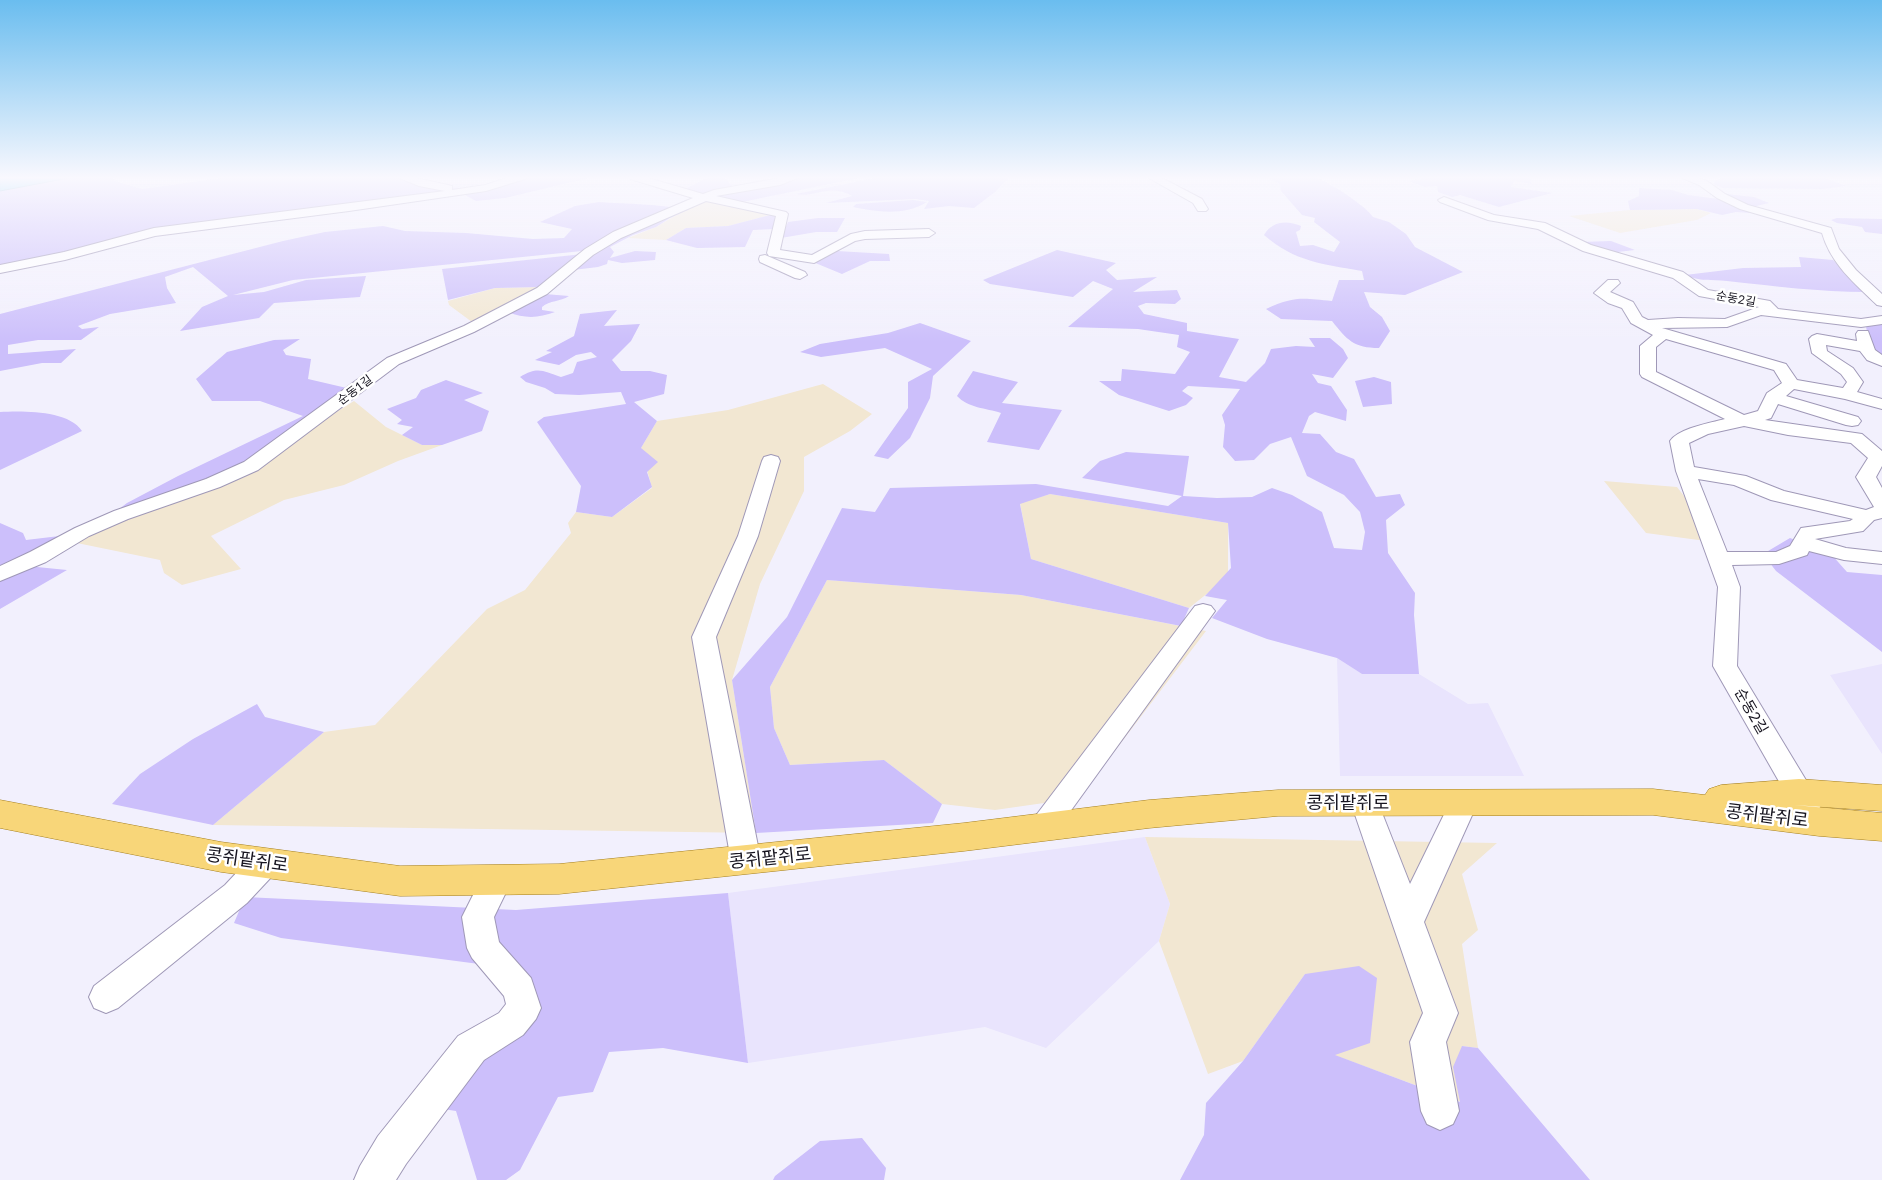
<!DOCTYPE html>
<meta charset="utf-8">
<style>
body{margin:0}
canvas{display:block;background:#f2f0fd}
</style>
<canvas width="1882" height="1180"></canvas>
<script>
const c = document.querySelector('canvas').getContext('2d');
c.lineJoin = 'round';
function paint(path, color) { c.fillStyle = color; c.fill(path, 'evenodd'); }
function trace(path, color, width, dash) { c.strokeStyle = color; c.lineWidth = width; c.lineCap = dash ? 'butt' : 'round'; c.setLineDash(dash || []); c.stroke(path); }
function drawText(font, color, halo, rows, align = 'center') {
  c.font = font + ' Lato,"Noto Sans KR",sans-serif'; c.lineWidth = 5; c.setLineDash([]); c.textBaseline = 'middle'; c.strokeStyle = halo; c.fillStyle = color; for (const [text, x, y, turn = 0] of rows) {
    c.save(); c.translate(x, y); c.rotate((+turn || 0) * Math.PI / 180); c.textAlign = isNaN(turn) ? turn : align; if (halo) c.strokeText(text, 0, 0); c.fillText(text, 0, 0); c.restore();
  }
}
paint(new Path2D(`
 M 1337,658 L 1362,674 L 1419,674 L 1468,704 L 1488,703 L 1524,776 L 1340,776 Z
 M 1882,664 L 1882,754 L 1830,675 Z
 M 1145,837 L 1170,904 L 1159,941 L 1046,1048 L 985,1027 L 748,1063 L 728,893 Z`), '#e9e4fd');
paint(new Path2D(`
 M 705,198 L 774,214 L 728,226 L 686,228 L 666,240 L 628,238 L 656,227 Z
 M 1697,209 L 1711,213 L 1697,220 L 1620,233 L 1569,216 L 1630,210 Z
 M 540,287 L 478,322 L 472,322 L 449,305 L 448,301 L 495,288 Z
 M 823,384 L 872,414 L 850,431 L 804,457 L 804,491 L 760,584 L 732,680 L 756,833 L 213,825 L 324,732 L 375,725 L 487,609 L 525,590 L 571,533 L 568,523 L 576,512 L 612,517 L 652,488 L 641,448 L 657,421 L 728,410 Z
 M 354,401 L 386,427 L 422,445 L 442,445 L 398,461 L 344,485 L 284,500 L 211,536 L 241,569 L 182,585 L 164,573 L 160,560 L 72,542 L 302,433 Z
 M 1604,481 L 1677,487 L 1691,505 L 1706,541 L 1646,533 Z
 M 1050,494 L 1228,523 L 1228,577 L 1189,608 L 1031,559 L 1020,503 Z
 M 827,580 L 1021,595 L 1206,631 L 1079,798 L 995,810 L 942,804 L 884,760 L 790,765 L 774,728 L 770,687 Z
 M 1145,837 L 1497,843 L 1462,874 L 1478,930 L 1462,944 L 1478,1048 L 1462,1046 L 1461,1102 L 1334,1055 L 1305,974 L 1243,1061 L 1208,1074 L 1159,941 L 1170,904 Z`), '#f2e7d2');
paint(new Path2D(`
 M 0,177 L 112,177 L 115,181 L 142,189 L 229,177 L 414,177 L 430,184 L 466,189 L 209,224 L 0,267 Z
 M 526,177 L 593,177 L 505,198 L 476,201 L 465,195 L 464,193 L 493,187 Z
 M 710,177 L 724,177 L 733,187 L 704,194 L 682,190 Z
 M 801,177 L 859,178 L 742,202 L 716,197 L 715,194 L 785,182 Z
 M 879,177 L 1010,177 L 995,192 L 974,208 L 949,206 L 924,209 L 929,201 L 915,199 L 826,203 L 852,196 C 829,183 817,198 796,194 Z
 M 1266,177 C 1281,177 1299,174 1313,177 C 1326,179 1367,207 1373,217 L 1389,222 L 1406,234 L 1415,247 L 1463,272 L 1405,295 L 1364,292 L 1370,307 L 1382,317 L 1390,331 L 1379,348 C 1354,348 1347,340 1332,321 L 1281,319 L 1266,309 C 1294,296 1302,298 1332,301 L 1339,280 L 1364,280 L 1362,271 C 1323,264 1295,262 1264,235 C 1272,221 1287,220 1301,226 L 1300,230 L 1296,232 L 1300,246 L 1313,245 L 1334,252 L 1340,242 L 1314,222 L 1315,218 L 1302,215 L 1281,191 L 1280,184 Z
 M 1419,177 L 1529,177 L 1532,184 L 1515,181 L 1511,187 L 1552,193 L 1499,207 L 1460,195 L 1452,197 L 1438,192 L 1437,186 L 1425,187 L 1408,181 L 1422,179 Z
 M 1723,177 L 1822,177 L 1847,186 L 1822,189 L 1723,188 L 1713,184 L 1715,181 Z
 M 1639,188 L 1672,190 L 1688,195 L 1719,199 L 1726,194 L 1754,197 L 1769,203 L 1744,209 L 1750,213 L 1736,212 L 1722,215 L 1697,209 L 1630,210 L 1628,201 L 1639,196 Z
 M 913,200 L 927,202 C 905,216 877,212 853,207 L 856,204 Z
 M 599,202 C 628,204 659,204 688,210 L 670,218 L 656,227 L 633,235 L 610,247 L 614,252 L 610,258 L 635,251 L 656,252 L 655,260 L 622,263 L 608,260 L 607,264 L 598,267 L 573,270 L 593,246 L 582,251 L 293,280 L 233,295 L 264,292 L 306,280 L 366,276 L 360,297 L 274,303 L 259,318 L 180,331 L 202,307 L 228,296 L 193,267 L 165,277 L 167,288 L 176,303 L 110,314 L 78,326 L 82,329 L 99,327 L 81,340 L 38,340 L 8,345 L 8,354 L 76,349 L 61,363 L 42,363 L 0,371 L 0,314 L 283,241 L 325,232 L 383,226 L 405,231 L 466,233 L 533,239 L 564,238 L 572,229 L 540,222 L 575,206 Z
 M 774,214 L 778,214 L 774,229 L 753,230 L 745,247 L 697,248 L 666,240 L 686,228 L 728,226 Z
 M 818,218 L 845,218 L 837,232 L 816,232 L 781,238 L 788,222 Z
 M 1837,218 L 1882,219 L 1882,234 L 1865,232 L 1862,227 L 1837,223 L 1831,220 Z
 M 1611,241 L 1635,250 L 1609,253 L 1580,242 Z
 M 1057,250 L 1116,263 L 1106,270 L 1117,280 L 1157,277 L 1133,292 L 1177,290 L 1181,299 L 1175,304 L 1146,303 L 1138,306 L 1144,314 L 1187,323 L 1187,331 L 1239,339 L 1219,377 L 1246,382 L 1265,363 L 1271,349 L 1296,346 L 1315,347 L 1309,338 L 1330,338 L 1343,349 L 1348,358 L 1333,378 L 1312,374 L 1318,383 L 1331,386 L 1347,410 L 1346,421 L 1315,412 L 1309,416 L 1302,433 L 1320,434 L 1336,452 L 1354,459 L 1376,497 L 1400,494 L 1405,505 L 1386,520 L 1388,553 L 1415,593 L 1414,615 L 1419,674 L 1362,674 L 1337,658 L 1267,639 L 1212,618 L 1227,600 L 1205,596 L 1231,568 L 1228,523 L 1050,494 L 1020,504 L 1031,559 L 1189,608 L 1181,626 L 1021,595 L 827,580 L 770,687 L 774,728 L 790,765 L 884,760 L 942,804 L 933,823 L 756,833 L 732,680 L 787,617 L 842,508 L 875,512 L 890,488 L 1036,484 L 1168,506 L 1182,496 L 1082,478 L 1100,461 L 1126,452 L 1189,456 L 1183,496 L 1217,498 L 1252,497 L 1272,488 L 1292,495 L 1322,512 L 1334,548 L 1362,550 L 1365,532 L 1360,512 L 1344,495 L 1307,476 L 1291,437 L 1270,444 L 1254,460 L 1235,461 L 1223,447 L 1225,425 L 1222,415 L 1240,389 L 1188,386 L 1182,391 L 1193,398 L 1186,405 L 1169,411 L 1119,395 L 1099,381 L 1121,381 L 1122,369 L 1175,374 L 1190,352 L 1177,347 L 1179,335 L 1138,329 L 1068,327 L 1113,289 L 1093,281 L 1073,297 L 990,284 L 983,280 Z
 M 837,251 L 889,254 L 890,261 L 870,261 L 842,274 L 813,262 Z
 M 583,254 L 540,287 L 495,288 L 448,300 L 442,269 Z
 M 1799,257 L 1833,260 L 1867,292 C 1819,292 1774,286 1727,281 C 1711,279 1700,282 1685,275 L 1743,268 L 1801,267 Z
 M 545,294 L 569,296 C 560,302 550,300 542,307 L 542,310 L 555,312 C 539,318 525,319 508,312 Z
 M 617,310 L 604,326 L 640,324 L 631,341 L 612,360 L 621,371 L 650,371 L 667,375 L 664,394 L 634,402 L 657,421 L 641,448 L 658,462 L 647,472 L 652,487 L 612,517 L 576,512 L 581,486 L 537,422 L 544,417 L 626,404 L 621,392 L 579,395 L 555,394 L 545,388 L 526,382 L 520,377 C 538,366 543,371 561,377 L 573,373 L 577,362 L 597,357 L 591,352 L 576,355 L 559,365 L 535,360 L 552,352 L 546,351 L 574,336 L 580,314 Z
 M 920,323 L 971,341 L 933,376 L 930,398 L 910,438 L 888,459 L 874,456 L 908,408 L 908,382 L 932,369 L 885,348 L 821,357 L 800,352 L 820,344 L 888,333 Z
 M 1869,324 L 1882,324 L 1882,359 L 1870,353 L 1866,326 Z
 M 300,339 L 283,350 L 286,355 L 311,359 L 308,379 L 351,389 L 246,466 L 115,512 L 127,503 L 178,476 L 303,416 L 260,401 L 212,401 L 196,379 L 227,352 L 274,340 Z
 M 973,371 L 1018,382 L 1002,403 L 1062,410 L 1039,450 L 987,442 L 1001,413 C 986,408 968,408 957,396 Z
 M 1374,377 L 1391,382 L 1392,404 L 1363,407 L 1355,381 Z
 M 446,380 L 483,393 L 464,400 L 489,411 L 482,431 L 442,445 L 422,445 L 402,435 L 413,427 L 397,424 L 402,420 L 387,409 L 416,398 L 421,390 Z
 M 0,412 C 23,411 68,410 82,431 L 0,470 Z
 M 0,523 L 23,533 L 26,540 L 68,535 L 0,569 Z
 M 1790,538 L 1831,554 L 1847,572 L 1882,575 L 1882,652 L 1776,571 L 1763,554 Z
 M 27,566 L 67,570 L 0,609 L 0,579 Z
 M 257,704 L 265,717 L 324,732 L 213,825 L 112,804 L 140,774 L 193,739 Z
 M 728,893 L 748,1063 L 663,1048 L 609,1052 L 593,1092 L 558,1097 L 520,1170 L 506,1180 L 477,1180 L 456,1111 L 443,1109 L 513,1004 L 479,964 L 281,938 L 234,923 L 245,897 L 516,910 Z
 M 1359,966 L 1377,978 L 1370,1043 L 1335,1055 L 1460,1102 L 1453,1067 L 1462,1046 L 1478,1048 L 1590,1180 L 1180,1180 L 1204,1135 L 1206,1103 L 1243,1061 L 1305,974 Z
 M 862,1138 L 886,1168 L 884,1180 L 773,1180 L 775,1176 L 820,1141 Z`), '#ccbffb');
const water = new Path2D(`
 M 0,177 L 74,177 L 0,191 Z`);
paint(water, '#4dcbf9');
trace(water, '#3d94b8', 1);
const minor = new Path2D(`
 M 397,177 L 412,177 L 448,185 L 452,186 L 452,190 L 485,185 L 510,177 L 526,177 L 525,179 L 486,191 L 349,211 L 155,236 L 65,260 L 0,273 L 0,265 L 64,252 L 154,228 L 445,191 L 419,186 Z
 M 629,177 L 645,177 L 703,194 L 714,190 L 785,177 L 800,177 L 780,185 L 716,196 L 786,212 L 788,214 L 780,250 L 812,255 L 851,234 L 865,231 L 929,229 L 935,233 L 929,237 L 865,239 L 855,241 L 814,263 L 769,256 L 767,253 L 776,216 L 706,201 L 621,238 L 593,255 L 547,294 L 474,332 L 399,364 L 258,470 L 220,487 L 128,519 L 89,536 L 46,562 L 0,581 L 0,566 L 30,552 L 75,528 L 114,511 L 206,479 L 244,462 L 387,358 L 464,326 L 537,288 L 585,249 L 613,232 L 693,198 L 630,179 Z
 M 1147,177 L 1160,177 L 1202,199 L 1208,209 L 1206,211 L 1198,211 L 1193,203 Z
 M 1680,177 L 1695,177 L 1707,181 L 1725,194 L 1748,205 L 1831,228 L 1839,249 L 1856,270 L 1882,294 L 1882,306 L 1877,305 C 1854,283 1831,264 1822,233 L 1740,209 L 1717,198 L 1699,185 Z
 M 1444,197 L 1494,215 L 1545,223 L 1591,245 L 1683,272 L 1708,290 L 1770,301 L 1778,309 L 1861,319 L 1882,316 L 1882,324 L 1861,327 L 1761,315 L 1727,327 L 1662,328 L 1786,364 L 1797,380 L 1843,388 L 1847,382 L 1841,374 L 1812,353 L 1809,339 L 1812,336 L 1817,334 L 1857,341 L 1856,334 L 1858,331 L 1868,331 L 1875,350 L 1882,355 L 1882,366 L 1867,360 L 1860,351 L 1826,345 L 1827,351 L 1853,368 L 1863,382 L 1857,392 L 1882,399 L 1882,409 L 1845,399 L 1794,389 L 1786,396 L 1858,417 L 1861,421 L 1858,425 L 1852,426 L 1846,425 L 1778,404 L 1771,418 L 1765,420 L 1862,434 L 1882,451 L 1882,466 L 1876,477 L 1882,488 L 1882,518 L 1874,520 L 1863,531 L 1815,539 L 1846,548 L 1882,552 L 1882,564 L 1844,560 L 1809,551 L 1807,555 L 1779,564 L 1732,565 L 1740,587 L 1737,666 L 1821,805 L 1817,813 L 1807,816 L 1797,813 L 1713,666 L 1718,587 L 1676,471 L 1670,441 C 1679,428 1710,423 1725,419 L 1642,377 L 1640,374 L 1640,346 L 1653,335 L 1631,323 L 1622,308 L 1608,303 L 1594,293 L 1608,280 L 1618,280 L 1620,283 L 1610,292 L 1633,302 L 1642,317 L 1648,320 L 1678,318 L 1725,319 L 1759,307 L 1699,296 L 1673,278 L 1583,251 L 1538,229 L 1488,220 L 1440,202 L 1438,200 ZM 1666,339 L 1774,370 L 1782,383 L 1767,393 L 1758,411 L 1744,415 L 1656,372 L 1656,347 ZM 1744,426 L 1788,435 L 1851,443 L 1868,458 L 1856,477 L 1874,507 L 1866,510 L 1784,491 L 1746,476 L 1694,467 L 1689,443 L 1708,434 ZM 1698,479 L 1734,485 L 1771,500 L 1853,519 L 1850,521 L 1801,528 L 1790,546 L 1776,552 L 1727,552 Z
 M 765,255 L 805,272 L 807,275 L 800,279 L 795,278 L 760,262 L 759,259 L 760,256 Z
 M 771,455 L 778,457 L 780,461 L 758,536 L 716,637 L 761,861 L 757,870 L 746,873 L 735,870 L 731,861 L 692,637 L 738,536 L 762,461 L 764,457 Z
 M 1203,604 L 1211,606 L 1215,611 L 1054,834 L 1044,837 L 1034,834 L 1029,826 L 1034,818 L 1195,606 Z
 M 1464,791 L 1474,794 L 1478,802 L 1424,922 L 1458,1013 L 1446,1042 L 1459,1111 L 1453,1124 L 1440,1130 L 1427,1124 L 1421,1111 L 1410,1042 L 1423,1013 L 1351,803 L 1355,795 L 1365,792 L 1375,795 L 1410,884 L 1454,794 Z
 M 265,851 L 276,854 L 280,863 L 276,872 L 247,903 L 118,1008 L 106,1013 L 94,1008 L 89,997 L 94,986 L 225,885 L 254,854 Z
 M 496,867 L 507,871 L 512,880 L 494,917 L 499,942 L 531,978 L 541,1008 L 536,1019 L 523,1035 L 484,1060 L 406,1164 L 396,1180 L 354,1180 L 360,1166 L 378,1136 L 458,1036 L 499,1013 L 506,1004 L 504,996 L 472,958 L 467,948 L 462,917 L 485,871 Z`);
const major = new Path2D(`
 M 1799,779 L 1882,785 L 1882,811 L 1794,805 L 1882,813 L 1882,841 L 1819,836 L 1653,815 L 1278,816 L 1149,828 L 964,851 L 559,894 L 400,896 L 221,872 L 0,828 L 0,800 L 221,842 L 400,866 L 559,864 L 964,823 L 1149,800 L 1278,790 L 1653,789 L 1705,795 L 1709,789 L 1721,785 Z`);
trace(minor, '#9f98b7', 2);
trace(major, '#a6801f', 1);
paint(minor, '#fff');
paint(major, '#f8d679');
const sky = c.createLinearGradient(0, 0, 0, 342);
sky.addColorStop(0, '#6abdef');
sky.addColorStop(0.52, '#f9f8fe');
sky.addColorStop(1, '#f9f8fe00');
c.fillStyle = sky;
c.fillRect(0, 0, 1882, 342);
drawText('12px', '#171520', '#fff', [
 ["순동2길",1736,299,10],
 ["순동1길",355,390,-37]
]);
drawText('15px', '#171520', '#fff', [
 ["순동2길",1751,711,60]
]);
drawText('18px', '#171520', '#fff', [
 ["콩쥐팥쥐로",1348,803],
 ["콩쥐팥쥐로",1767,816,7],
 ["콩쥐팥쥐로",770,858,-6],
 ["콩쥐팥쥐로",247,860,8]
]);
</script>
